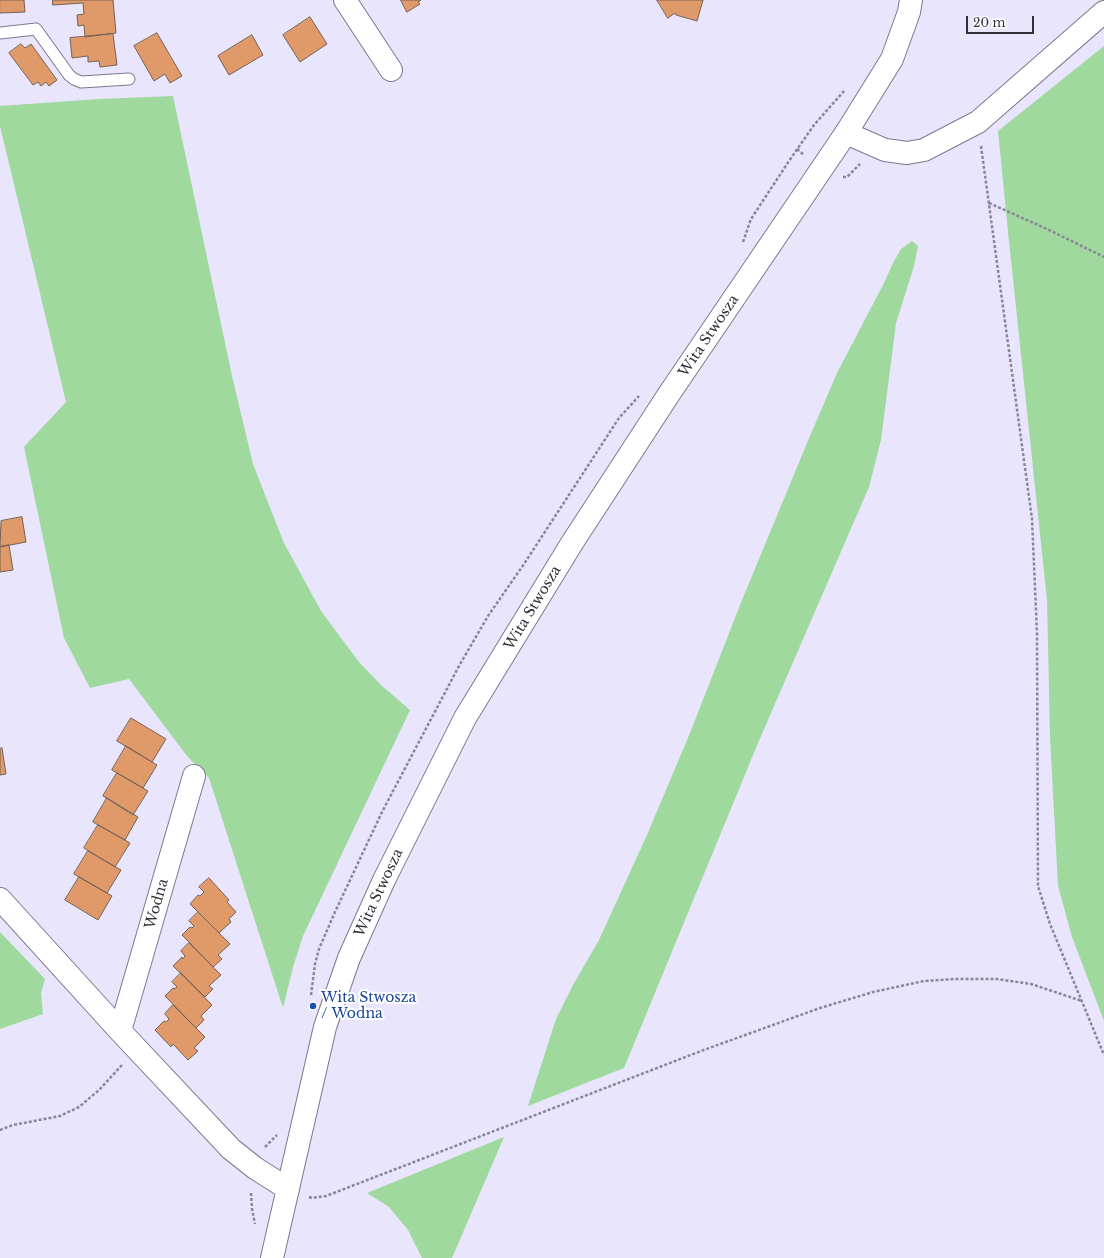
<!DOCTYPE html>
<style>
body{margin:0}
#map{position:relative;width:1104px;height:1258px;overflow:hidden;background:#e8e5fc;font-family:"Libre Baskerville",serif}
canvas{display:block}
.scale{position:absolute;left:966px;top:16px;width:68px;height:18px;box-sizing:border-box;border:2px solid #313039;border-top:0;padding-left:5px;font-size:12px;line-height:14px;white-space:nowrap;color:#313039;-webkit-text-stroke:3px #fff;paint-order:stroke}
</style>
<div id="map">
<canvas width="1104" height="1258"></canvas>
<div class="scale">20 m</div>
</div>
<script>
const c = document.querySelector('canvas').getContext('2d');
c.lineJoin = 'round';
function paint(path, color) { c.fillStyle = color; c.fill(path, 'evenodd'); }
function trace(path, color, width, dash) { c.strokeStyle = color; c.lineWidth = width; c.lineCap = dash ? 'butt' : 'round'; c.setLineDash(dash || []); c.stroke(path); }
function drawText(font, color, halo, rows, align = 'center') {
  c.font = font + ' "Libre Baskerville",serif'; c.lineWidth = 4; c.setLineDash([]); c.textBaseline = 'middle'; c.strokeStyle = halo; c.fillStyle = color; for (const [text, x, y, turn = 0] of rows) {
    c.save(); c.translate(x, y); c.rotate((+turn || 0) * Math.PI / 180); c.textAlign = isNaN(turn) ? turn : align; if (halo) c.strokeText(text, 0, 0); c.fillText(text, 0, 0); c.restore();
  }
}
paint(new Path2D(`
 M 1104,46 L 1104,1021 L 1072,937 L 1058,886 L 1050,737 L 1047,600 L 1008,232 L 998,131 Z
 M 173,96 L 232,376 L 253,464 L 267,500 L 284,543 L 321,611 L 359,662 L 381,685 L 410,710 L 303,936 L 293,967 L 283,1008 L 209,778 L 187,756 L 129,679 L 90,688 L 64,638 L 24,447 L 66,402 L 0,126 L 0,106 L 99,99 Z
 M 912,241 L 918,246 L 914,266 L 896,323 L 881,440 L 869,487 L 758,743 L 624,1068 L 528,1106 L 556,1019 L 573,985 L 599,940 L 647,835 L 690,733 L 742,600 L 807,443 L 837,373 L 884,283 L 893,263 L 901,249 Z
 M 0,932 L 45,979 L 41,993 L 43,1014 L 0,1029 Z
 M 504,1137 L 452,1258 L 422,1258 L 408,1230 L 389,1207 L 367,1193 Z`), '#9fd99e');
const building = new Path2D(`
 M 0,0 L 24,0 L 25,12 L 0,13 Z
 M 53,0 L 113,0 L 116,33 L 85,37 L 84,25 L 78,26 L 77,15 L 84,14 L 83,3 L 53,5 Z
 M 401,0 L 421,0 L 418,2 L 420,4 L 407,12 Z
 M 657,0 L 703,0 L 697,21 L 676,15 L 675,13 L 668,18 Z
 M 310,17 L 327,44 L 300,62 L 283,35 Z
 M 157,33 L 182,76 L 170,83 L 165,74 L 154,81 L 134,46 Z
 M 113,34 L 117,65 L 100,67 L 99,61 L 88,62 L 88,56 L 72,58 L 70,38 Z
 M 252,35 L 263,55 L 229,75 L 218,56 Z
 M 21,44 L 25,48 L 31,44 L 57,80 L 49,86 L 46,82 L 41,86 L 38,82 L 33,85 L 9,53 Z
 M 22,517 L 26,542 L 0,547 L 1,521 Z
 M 9,545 L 13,570 L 0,572 L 0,547 Z
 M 131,718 L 166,739 L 152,762 L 117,741 Z
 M 126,746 L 157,765 L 143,788 L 112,770 Z
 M 2,748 L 6,774 L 0,775 L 0,749 Z
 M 117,773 L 148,791 L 133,815 L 103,796 Z
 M 107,798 L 138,817 L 125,840 L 93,822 Z
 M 98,825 L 130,843 L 115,867 L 84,848 Z
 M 88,851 L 121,870 L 107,893 L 74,874 Z
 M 79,877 L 112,896 L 98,920 L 65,900 Z
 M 209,878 L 229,900 L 227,902 L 236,912 L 229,919 L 231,922 L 219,933 L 190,904 L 198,895 L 200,896 L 204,892 L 199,887 Z
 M 198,912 L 230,944 L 218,955 L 222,959 L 213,967 L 182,935 L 190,927 L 192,928 L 194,926 L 189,921 Z
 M 189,943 L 221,975 L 209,986 L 213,989 L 205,997 L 173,966 L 182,957 L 183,959 L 185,956 L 181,951 Z
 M 181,973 L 212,1005 L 201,1016 L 204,1020 L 196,1028 L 165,996 L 173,988 L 174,989 L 177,987 L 172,982 Z
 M 173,1005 L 205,1037 L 194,1048 L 198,1051 L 188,1060 L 173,1044 L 171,1047 L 155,1030 L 164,1021 L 166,1022 L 169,1019 L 165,1014 Z`);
paint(building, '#e09969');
trace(building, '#756256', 1);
const service = new Path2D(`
 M 0,33 L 36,29 L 69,75 L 74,79 L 81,82 L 129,79`);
const minor = new Path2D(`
 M 345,0 L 391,70
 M 846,133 L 885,150 L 907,153 L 924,150 L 978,122 L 1104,12
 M 0,899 L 120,1031 L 231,1149 L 255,1168 L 288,1189
 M 120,1031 L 194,776`);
const tertiary = new Path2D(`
 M 272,1258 L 325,1027 L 349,958 L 384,880 L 465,718 L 572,543 L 669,394 L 846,133 L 892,59 L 909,12 L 911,0`);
trace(service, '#7c798e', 13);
trace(minor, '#7c798e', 24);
trace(tertiary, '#7c798e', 24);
trace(new Path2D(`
 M 981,146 L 1032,519 L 1037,633 L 1038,886 L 1050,924 L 1104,1055
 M 797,149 L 804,155
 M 843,177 L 847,177 L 860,164
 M 989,203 L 1047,229 L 1104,257
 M 743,242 L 751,219 L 789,161 L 814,125 L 844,91
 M 311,995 L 315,964 L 319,949 L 335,912 L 382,812 L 459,666 L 488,616 L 524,564 L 619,418 L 639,396
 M 0,1130 L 13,1125 L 60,1116 L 79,1107 L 99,1090 L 122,1065
 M 265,1147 L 277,1135
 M 251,1193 L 252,1209 L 255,1224
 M 309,1197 L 312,1198 L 326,1196 L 701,1051 L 820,1008 L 873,992 L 924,981 L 955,979 L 997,979 L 1031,984 L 1082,1001`), '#898797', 2.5, [3, 2]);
trace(service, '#fff', 11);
trace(minor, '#fff', 22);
trace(tertiary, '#fff', 22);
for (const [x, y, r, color] of [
 [313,1006,4,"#1a4fb4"]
]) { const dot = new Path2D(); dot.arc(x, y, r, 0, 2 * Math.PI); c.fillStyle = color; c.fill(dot); trace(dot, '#fff', 1.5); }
drawText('14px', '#313039', '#fff', [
 ["Wita Stwosza",709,336,-56],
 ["Wita Stwosza",533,608,-59],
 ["Wita Stwosza",379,893,-65],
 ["Wodna",157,904,-74]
]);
drawText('14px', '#164399', '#fff', [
 ["Wita Stwosza",321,998],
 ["/ Wodna",321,1014]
], 'left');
</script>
